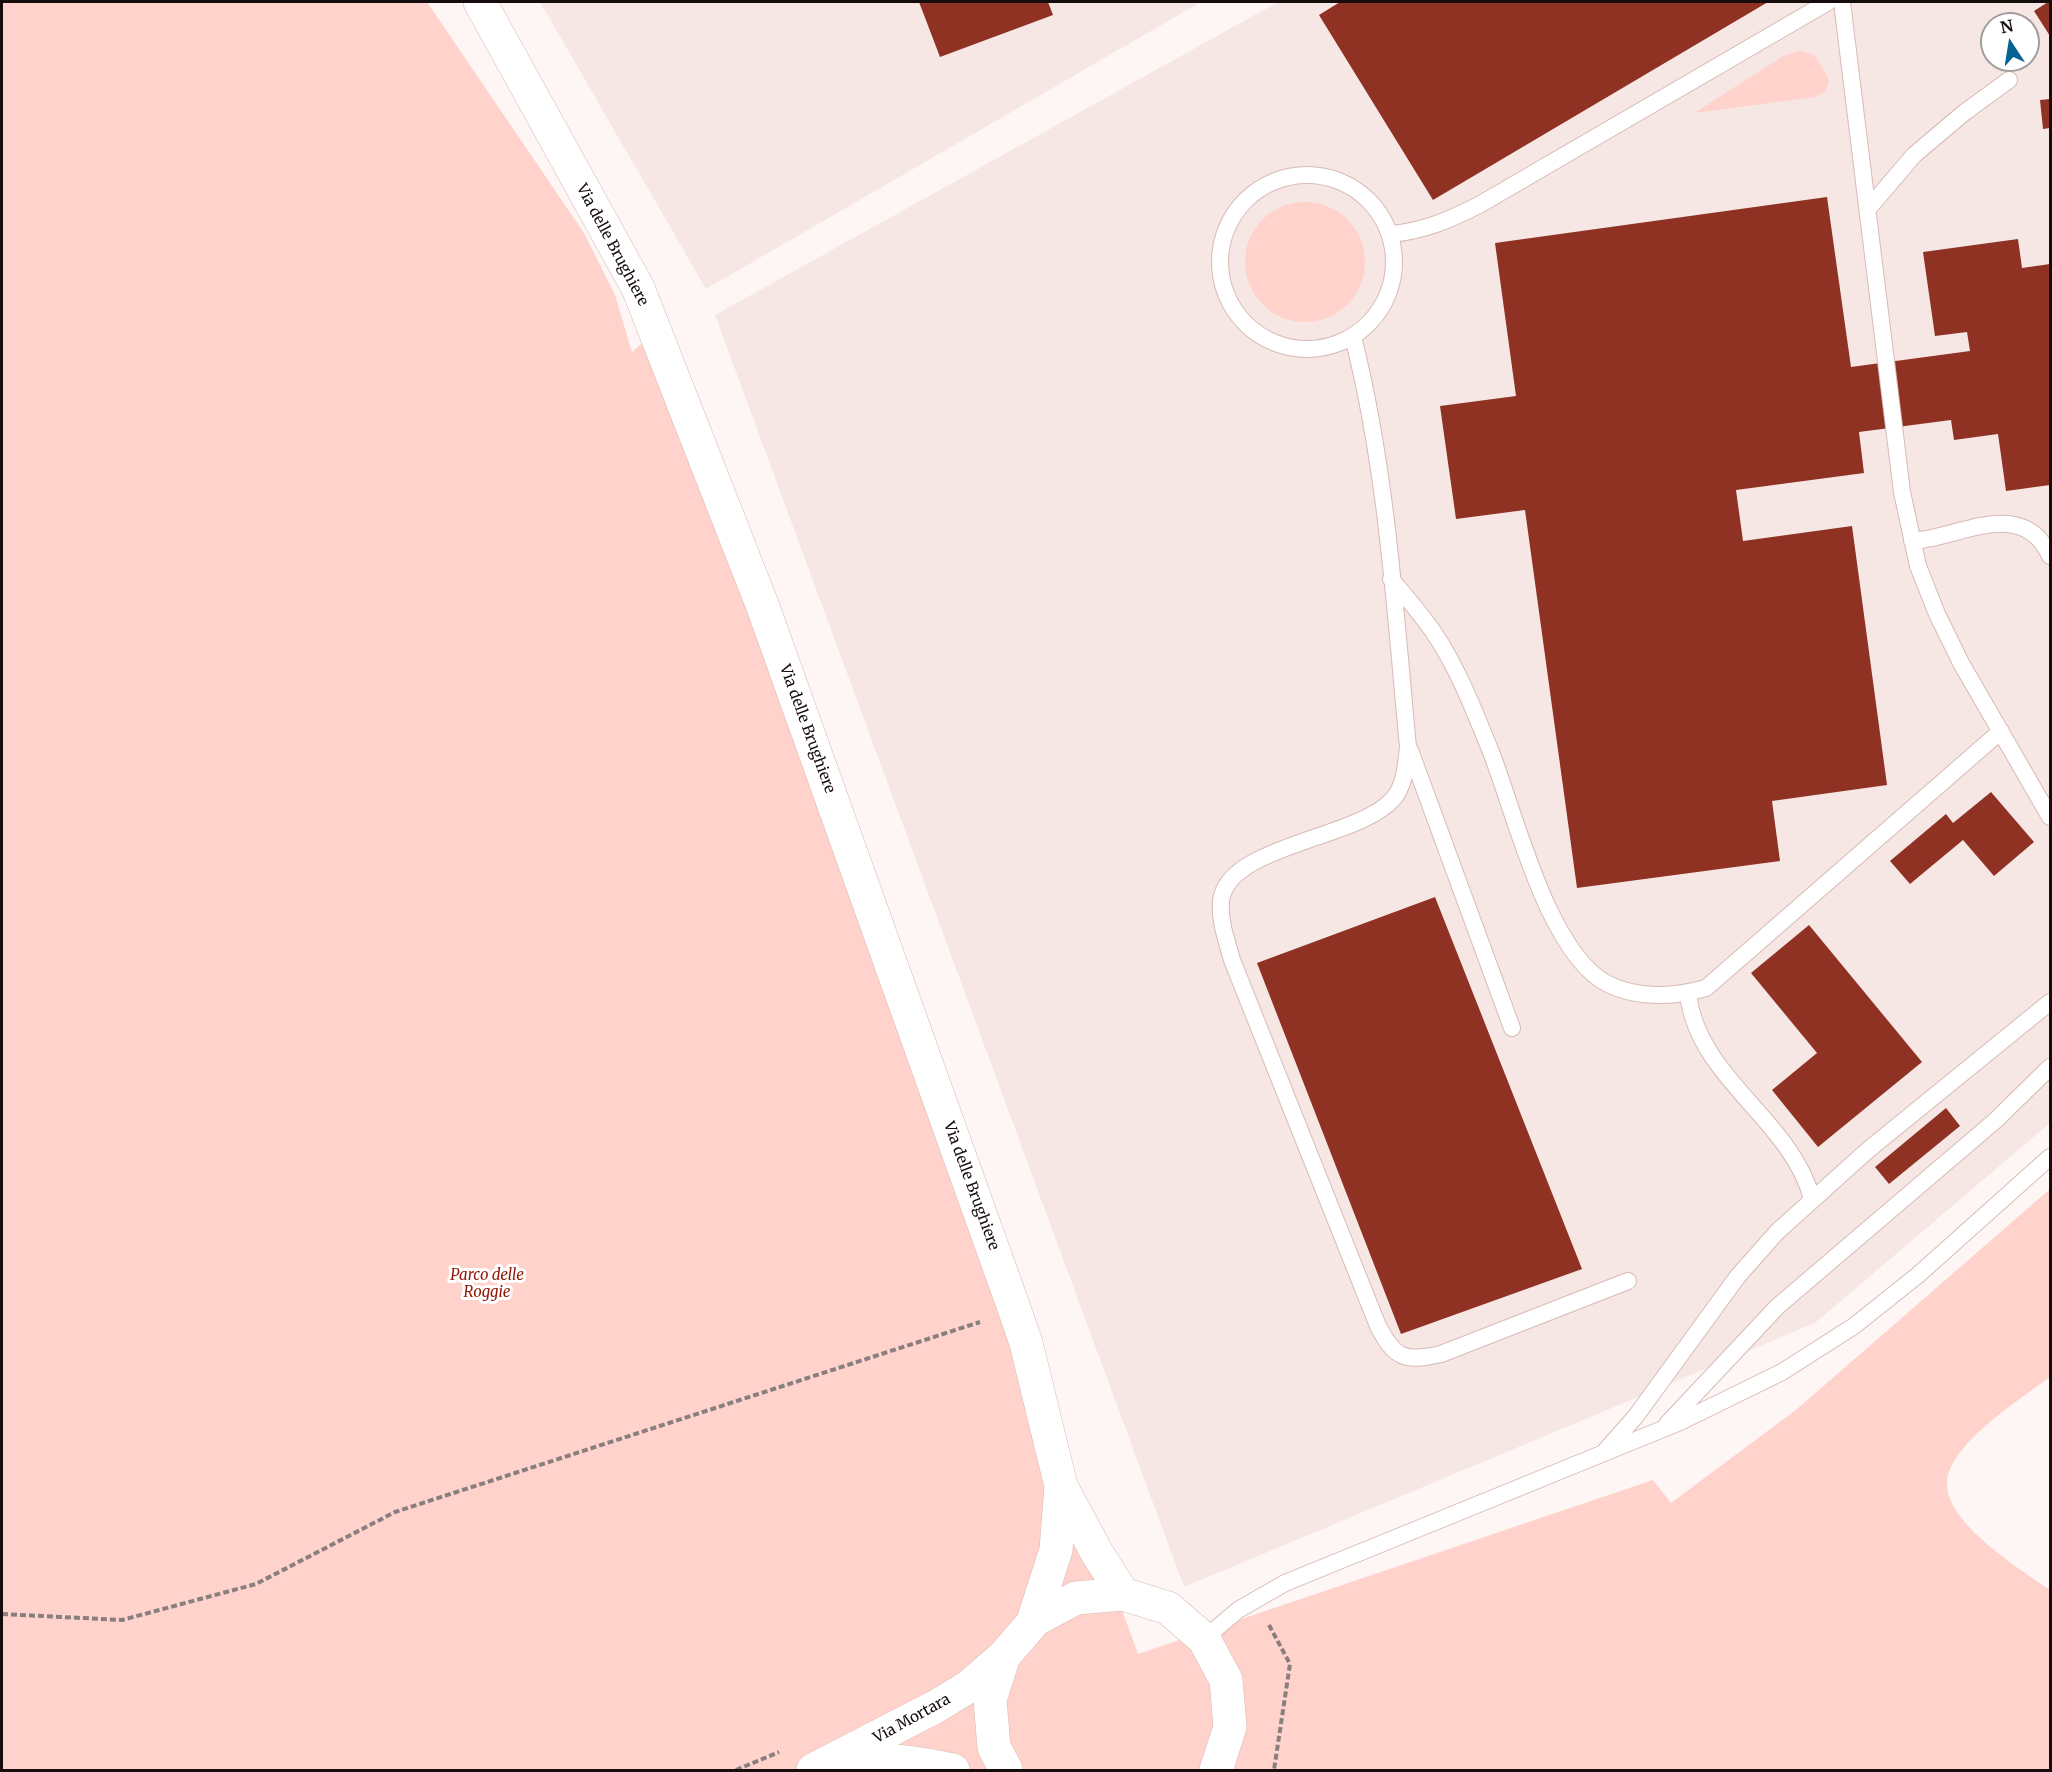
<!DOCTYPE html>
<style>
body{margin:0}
#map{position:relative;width:2052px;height:1772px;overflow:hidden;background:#fdf6f5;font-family:Merriweather,serif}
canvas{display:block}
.frame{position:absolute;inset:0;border:3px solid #160c0b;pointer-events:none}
.north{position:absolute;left:1980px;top:12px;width:60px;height:60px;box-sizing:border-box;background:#fff;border:2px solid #a29e9d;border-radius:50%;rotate:348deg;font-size:16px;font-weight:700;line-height:24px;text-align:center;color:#160c0b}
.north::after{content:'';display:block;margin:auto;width:21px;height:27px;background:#046292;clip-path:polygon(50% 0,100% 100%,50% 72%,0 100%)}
</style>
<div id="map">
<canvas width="2052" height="1772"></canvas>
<div class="frame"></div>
<div class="north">N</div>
</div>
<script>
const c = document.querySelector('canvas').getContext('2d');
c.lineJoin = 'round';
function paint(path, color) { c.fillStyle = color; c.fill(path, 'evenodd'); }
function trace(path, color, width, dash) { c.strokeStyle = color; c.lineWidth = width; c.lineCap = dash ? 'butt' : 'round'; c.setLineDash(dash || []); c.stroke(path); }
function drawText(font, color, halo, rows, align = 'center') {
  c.font = font + ' Merriweather,serif'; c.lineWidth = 6; c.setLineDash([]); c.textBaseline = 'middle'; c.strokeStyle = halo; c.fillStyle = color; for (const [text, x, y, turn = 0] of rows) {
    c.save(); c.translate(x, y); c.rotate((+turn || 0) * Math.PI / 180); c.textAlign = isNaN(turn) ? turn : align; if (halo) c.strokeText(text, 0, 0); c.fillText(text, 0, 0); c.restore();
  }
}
paint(new Path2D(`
 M 540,2 L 1201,2 L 706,289 Z
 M 1278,2 L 2050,2 L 2050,1123 L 1815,1323 L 1184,1587 L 715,315 ZM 1992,24 L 2028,24 L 2028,60 L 1992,60 Z`), '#f6e7e4');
paint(new Path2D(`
 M 2,2 L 427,2 L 584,233 L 615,295 L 632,352 L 657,330 L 1138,1654 L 1653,1480 L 1671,1503 L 1797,1409 L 2050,1189 L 2050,1377 C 2022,1398 1947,1445 1947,1484 C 1946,1523 2021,1570 2050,1590 L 2050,1770 L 2,1770 Z
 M 1802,51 L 1813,54 L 1825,71 L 1829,82 L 1825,92 L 1815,97 L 1694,113 L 1785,55 Z
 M1245 262a60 60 0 1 1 120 0a60 60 0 1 1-120 0Z`), '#ffd3cb');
paint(new Path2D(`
 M 919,2 L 1048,2 L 1053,15 L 940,57 Z
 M 1340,2 L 1768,2 L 1433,200 L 1319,15 Z
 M 2048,2 L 2050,2 L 2050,36 L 2034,11 Z
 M 2050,99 L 2050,128 L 2043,129 L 2040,100 Z
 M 1827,197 L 1851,367 L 1970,351 L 1967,332 L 1935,336 L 1923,252 L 2018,239 L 2022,268 L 2050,264 L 2050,485 L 2006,491 L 1998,434 L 1954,440 L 1951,420 L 1859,432 L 1864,473 L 1736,490 L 1743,541 L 1852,526 L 1887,785 L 1772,801 L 1780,861 L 1577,888 L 1525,510 L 1456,519 L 1440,406 L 1516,396 L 1495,243 Z
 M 1991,792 L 2034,842 L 1994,876 L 1963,840 L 1910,884 L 1890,861 L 1946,814 L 1953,823 Z
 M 1435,897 L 1582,1269 L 1401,1334 L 1257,963 Z
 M 1809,925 L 1922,1062 L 1818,1147 L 1772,1090 L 1817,1053 L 1751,973 Z
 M 1946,1108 L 1960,1126 L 1889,1184 L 1875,1167 Z`), '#8f3224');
const service = new Path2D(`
 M 1842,2 L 1902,492 L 1918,566 L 1937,614 L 1961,663 L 2050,817
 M1220 262a87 87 0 1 1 174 0a87 87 0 1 1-174 0Z
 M 1868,209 L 1914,155 L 1965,112 L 2009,80
 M 1391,234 C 1424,231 1449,220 1479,205 L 1828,2
 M 1353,337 C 1387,471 1395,610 1408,747 C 1406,763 1405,786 1393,799 C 1358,839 1227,845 1221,901 C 1219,921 1227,941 1232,960 L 1378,1326 C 1395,1359 1405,1362 1441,1354 L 1628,1281
 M 1912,541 C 1957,539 2022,495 2050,556
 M 1391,579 C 1406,597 1421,614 1434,633 C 1458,668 1475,713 1491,752 C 1515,813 1548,954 1608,984 C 1638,999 1675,997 1706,988 L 2001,731
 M 1410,750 L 1512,1028
 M 1688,994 C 1698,1079 1791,1119 1812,1199
 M 1667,1424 L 1778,1306 L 1996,1120 L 2050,1067
 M 1606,1450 L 1636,1416 L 1738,1276 L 1777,1232 L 1868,1150 L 2050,1002
 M 1204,1639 L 1238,1610 L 1285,1583 L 1680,1422 L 1782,1372 L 1854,1326 L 1918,1275 L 2050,1157`);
const tertiary = new Path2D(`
 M 480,2 L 638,288 L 763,607 L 1015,1311 L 1026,1343 L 1061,1486 L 1097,1553 L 1123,1594
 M 1033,1621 L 1056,1550 L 1061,1486
 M 841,1765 C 879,1756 915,1762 953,1770
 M 813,1770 L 935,1707 L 968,1687 L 1004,1656
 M 1006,1770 L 994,1747 L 990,1700 L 1004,1656 L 1035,1620 L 1076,1598 L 1123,1594 L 1168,1608 L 1204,1639 L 1226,1680 L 1230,1727 L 1216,1770`);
trace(service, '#d7bab4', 18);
trace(tertiary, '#d7bab4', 34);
trace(new Path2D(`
 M 2,1614 L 122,1620 L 256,1584 L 395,1512 L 980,1322
 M 1269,1625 L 1290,1664 L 1274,1770
 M 736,1770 L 779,1752`), '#887f7e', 4, [6, 3]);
trace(service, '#fff', 16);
trace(tertiary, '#fff', 33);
drawText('15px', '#160c0b', '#fff', [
 ["Via delle Brughiere",612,245,62],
 ["Via delle Brughiere",807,729,70],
 ["Via delle Brughiere",971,1186,70],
 ["Via Mortara",912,1719,-29]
]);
drawText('italic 15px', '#911605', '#fff', [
 ["Parco delle",487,1276],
 ["Roggie",487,1293]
]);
</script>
